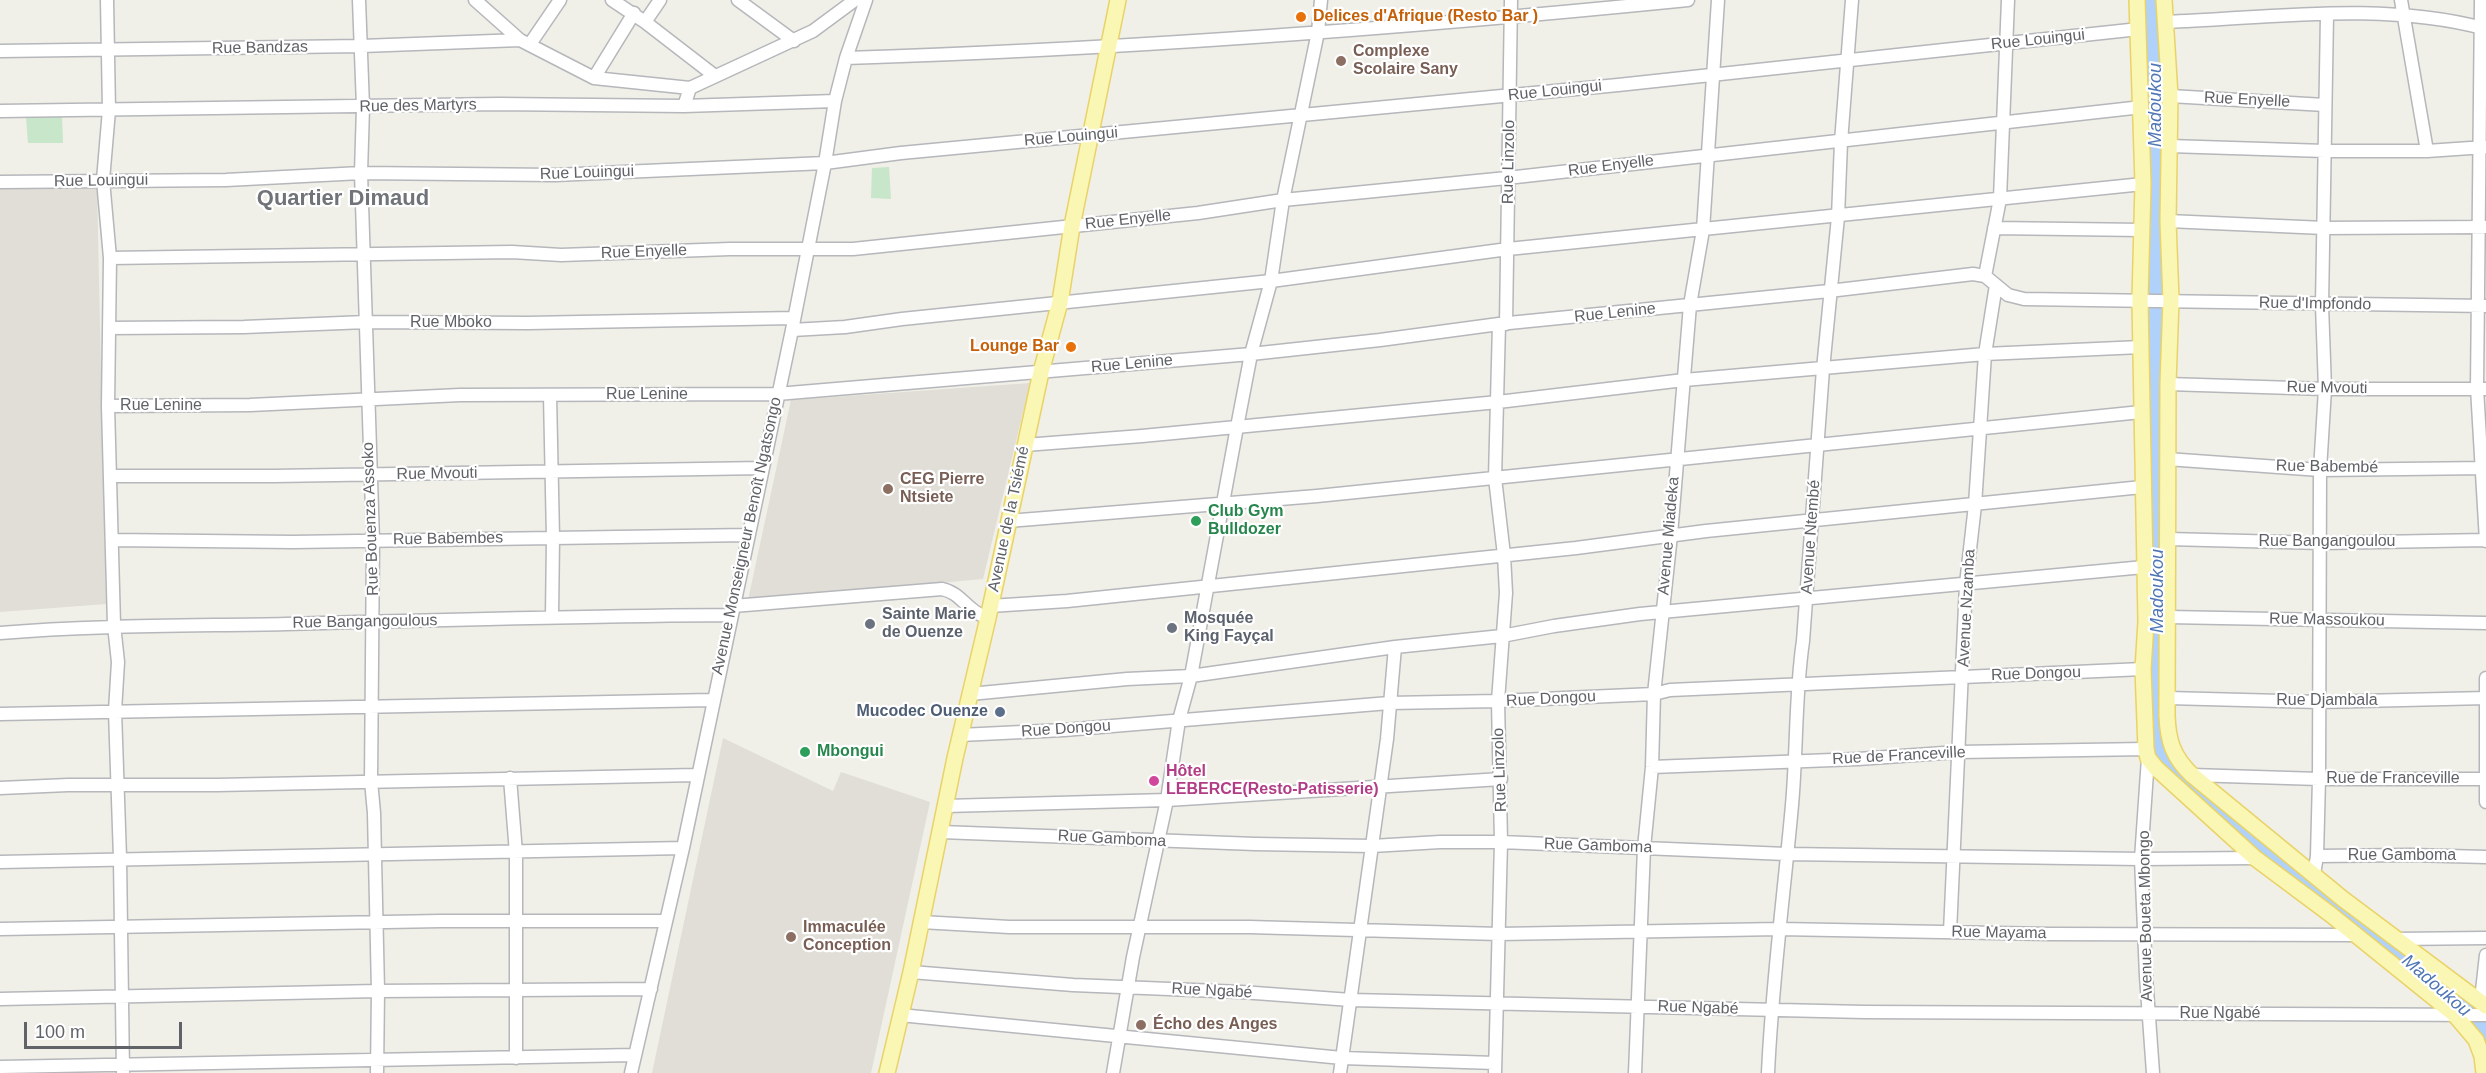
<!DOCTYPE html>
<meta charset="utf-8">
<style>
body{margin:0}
#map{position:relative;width:2486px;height:1073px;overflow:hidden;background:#f0efe8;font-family:Helvetica,sans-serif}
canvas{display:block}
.scale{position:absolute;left:24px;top:1022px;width:158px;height:27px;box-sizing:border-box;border:3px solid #5f6267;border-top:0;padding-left:8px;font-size:18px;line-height:21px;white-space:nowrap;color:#5f6267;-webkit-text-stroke:4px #fff;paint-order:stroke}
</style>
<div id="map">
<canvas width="2486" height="1073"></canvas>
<div class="scale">100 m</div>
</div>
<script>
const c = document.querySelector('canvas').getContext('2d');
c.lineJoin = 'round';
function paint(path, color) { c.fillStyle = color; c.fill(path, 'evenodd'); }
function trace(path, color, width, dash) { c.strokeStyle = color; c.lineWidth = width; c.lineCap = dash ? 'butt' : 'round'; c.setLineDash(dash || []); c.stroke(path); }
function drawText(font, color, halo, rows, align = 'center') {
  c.font = font + ' Helvetica,sans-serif'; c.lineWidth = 4.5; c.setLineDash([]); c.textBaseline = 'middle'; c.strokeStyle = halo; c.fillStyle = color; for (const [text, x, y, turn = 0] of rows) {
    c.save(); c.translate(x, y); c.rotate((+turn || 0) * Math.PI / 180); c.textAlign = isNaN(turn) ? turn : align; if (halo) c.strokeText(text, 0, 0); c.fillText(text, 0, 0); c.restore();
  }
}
paint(new Path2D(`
 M 97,188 L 106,604 L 0,612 L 0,189 Z
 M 1030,383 L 983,579 L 748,600 L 791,400 Z
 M 723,738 L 833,791 L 841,772 L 930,802 L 871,1073 L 652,1073 Z`), '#e0ded6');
paint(new Path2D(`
 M 62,116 L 63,143 L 28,143 L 26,117 Z
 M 889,167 L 891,199 L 871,198 L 872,168 Z`), '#c7e6ca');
trace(new Path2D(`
 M 2152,0 L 2156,42 L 2160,618 L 2158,733 L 2164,754 L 2178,776 L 2339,908 L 2457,1000 L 2481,1023 L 2486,1033`), '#afd1fa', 20);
const minor = new Path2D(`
 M 107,0 L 109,110 L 103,180 L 110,258 L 108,406 L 114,625 L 118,662 L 115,711 L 120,858 L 123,1073
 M 359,0 L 363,107 L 361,173 L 373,540 L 371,781 L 374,813 L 378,991 L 377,1073
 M 475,0 L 520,40 L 594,78 L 690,88 L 684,106
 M 612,0 L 645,22 L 715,76
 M 738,0 L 794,41
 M 2401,0 L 2427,151
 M 2481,0 L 2477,388 L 2486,541
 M 645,22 L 660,0
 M 2166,22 C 2271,18 2383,1 2486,29
 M 530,44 L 560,0
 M 0,51 L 362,46 L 520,40
 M 846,58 C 1128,49 1408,28 1688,0
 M 594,78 L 634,13
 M 690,88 L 813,31 L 855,0
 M 2170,96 L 2325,105
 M 0,111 L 499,104 L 684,106 L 835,101
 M 2169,146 L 2325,151 L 2427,151 L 2485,147
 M 0,182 L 226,180 L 361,173 L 555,175 L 825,163 L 901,153 L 1618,85 L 2139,29
 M 2168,221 L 2324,228 L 2485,227
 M 1994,228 L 2142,230
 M 110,258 L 512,252 L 561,255 L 730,249 L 853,249 L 1198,213 L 1283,200 L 1507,178 L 2142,107
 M 1985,276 L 2000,199 L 2008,0
 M 1506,324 L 1511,0
 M 109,328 L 244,327 L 366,322 L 528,323 L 794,318
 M 792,330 L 845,327 L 902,319 L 1271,281 L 1508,249 L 2143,184
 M 2168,384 L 2325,389 L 2486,389
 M 550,395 L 553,538 L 552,616
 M 108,406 L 250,405 L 460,395 L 777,394 L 1251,354 L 1380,340 L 1499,324 L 1829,291 L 1973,274 L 1985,276 L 2008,295 L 2024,299 L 2486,306
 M 1025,445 L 1142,436 L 1498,402 L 1684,380 L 1985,354 L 2141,347
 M 2167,459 L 2320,470 L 2486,468
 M 111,476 L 274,476 L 763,468
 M 1008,521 L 1317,496 L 2141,412
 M 2168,539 L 2322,543 L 2486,540
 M 112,540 L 293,542 L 748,535
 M 733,606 L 942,589 C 962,593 966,611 988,618
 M 990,606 L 1067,601 L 1576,548 L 1706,531 L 2142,487
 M 2168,617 L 2486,623
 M 0,633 C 95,625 190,626 286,624 C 434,620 582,616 730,615
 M 2486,678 L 2486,802
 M 970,694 L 1127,679 L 1191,676 L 1395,647 L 1502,636 L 1554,626 L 1640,614 L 2144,567
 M 2168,698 L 2319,702 L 2486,698
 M 0,714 L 712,700
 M 960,735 L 1064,730 L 1389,703 L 1498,701 L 1654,694 L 1670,690 L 2143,669
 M 2148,758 L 2141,859 L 2146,976 L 2153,1073
 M 1652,767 L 1858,759 L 1958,752 L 2146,749
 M 2192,775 L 2319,779 L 2486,779
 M 510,778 L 516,853 L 516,1058
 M 0,788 L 68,785 L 217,785 L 697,775
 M 946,806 L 1167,800 L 1501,779
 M 941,832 L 1255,844 L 1372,846 L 1440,842 L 1501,842 L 1786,854 L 2141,859 L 2255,858
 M 2317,856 L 2411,855 L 2486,857
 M 0,862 L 683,848
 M 2314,874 L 2317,856 L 2319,779 L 2320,470 L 2325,389 L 2322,305 L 2327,15
 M 921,922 L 1009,927 L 1249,927 L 1499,934 L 1779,929 L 2050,934 L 2357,935
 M 0,929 L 441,921 L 665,921
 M 1950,932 L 1966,584 L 1975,505 L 1985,354 L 1996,285
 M 2396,939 L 2486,938
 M 911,972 L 1073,985 L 1241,992 L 1351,1000 L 1864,1012 L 2486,1015
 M 0,999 L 378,991 L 651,989
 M 2481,1000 L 2486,955
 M 900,1015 L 1342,1058 L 1495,1063
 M 0,1067 L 635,1055
 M 631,1073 L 683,848 L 792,330 L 825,163 L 835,101 L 846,58 L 866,0
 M 1113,1073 L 1133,957 L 1167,800 L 1179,720 L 1191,676 L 1237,427 L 1251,354 L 1271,281 L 1283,200 L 1318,32 L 1321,0
 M 1340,1073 L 1387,739 L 1395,647
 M 1495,1073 L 1501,842 L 1498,701 L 1506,593 L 1504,555 L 1495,478 L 1499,324
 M 1635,1073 L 1644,848 L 1652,767 L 1654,694 L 1671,535 L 1690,305 L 1703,230 L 1718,0
 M 1768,1073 C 1772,983 1784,894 1792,805 C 1797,750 1795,695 1803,641 L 1823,369 L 1838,217 L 1841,142 L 1852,0`);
const major = new Path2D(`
 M 2137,0 L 2143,184 L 2140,300 L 2146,622 L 2143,669 L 2146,749 L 2148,758 L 2156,768 L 2255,858 L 2330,914 L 2454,1014 L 2476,1040 L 2482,1056 L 2484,1073
 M 2164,0 L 2170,96 L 2168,221 L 2171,300 L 2168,384 L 2167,716 C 2168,741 2173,757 2192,775 L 2343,899 L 2486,1006
 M 887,1073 L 911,972 L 955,758 L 988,618 L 1041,372 L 1060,302 L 1072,226 L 1118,0`);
trace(minor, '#b5b7bb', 15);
trace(major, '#e9d368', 18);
trace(minor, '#fff', 12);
trace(major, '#faf6b3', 15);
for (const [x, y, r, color] of [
 [1301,17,6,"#e8710a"],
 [1341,61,6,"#8d6e63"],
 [1071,347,6,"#e8710a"],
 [888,489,6,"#8d6e63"],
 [1196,521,6,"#2e9e5b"],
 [870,624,6,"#6b7280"],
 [1172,628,6,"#6b7280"],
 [1000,712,6,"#5c6f8a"],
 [805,752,6,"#2e9e5b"],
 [1154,781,6,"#d1479c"],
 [791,937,6,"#8d6e63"],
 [1141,1025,6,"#8d6e63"]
]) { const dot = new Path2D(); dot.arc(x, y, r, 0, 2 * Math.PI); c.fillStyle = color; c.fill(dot); trace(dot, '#fff', 2); }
drawText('bold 16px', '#c56008', '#fff', [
 ["Delices d'Afrique (Resto Bar )",1313,17],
 ["Lounge Bar",1059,347,"right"]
], 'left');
drawText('16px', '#5f6267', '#fff', [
 ["Rue Louingui",2038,40,-6],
 ["Rue Bandzas",260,48,-1],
 ["Rue Louingui",1555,91,-6],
 ["Rue Enyelle",2247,100,3],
 ["Rue des Martyrs",418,106,-1],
 ["Rue Louingui",1071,137,-5],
 ["Rue Linzolo",1509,162,-89],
 ["Rue Enyelle",1611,166,-7],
 ["Rue Louingui",587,173,-2],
 ["Rue Louingui",101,181,-1],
 ["Rue Enyelle",1128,220,-6],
 ["Rue Enyelle",644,252,-2],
 ["Rue d'Impfondo",2315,304,1],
 ["Rue Lenine",1615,313,-6],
 ["Rue Mboko",451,323],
 ["Rue Lenine",1132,364,-5],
 ["Rue Mvouti",2327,388,1],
 ["Rue Lenine",647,395],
 ["Rue Lenine",161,406],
 ["Rue Babembé",2327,467,1],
 ["Rue Mvouti",437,474,-1],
 ["Rue Bouenza Assoko",371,519,-92],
 ["Avenue de la Tsiémé",1009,519,-78],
 ["Avenue Monseigneur Benoît Ngatsongo",747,536,-78],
 ["Avenue Miadeka",1669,536,-85],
 ["Avenue Ntembé",1811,537,-86],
 ["Rue Babembes",448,539,-1],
 ["Rue Bangangoulou",2327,542],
 ["Avenue Nzamba",1967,608,-87],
 ["Rue Massoukou",2327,620,1],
 ["Rue Bangangoulous",365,622,-1],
 ["Rue Dongou",2036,674,-2],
 ["Rue Dongou",1551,699,-3],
 ["Rue Djambala",2327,701],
 ["Rue Dongou",1066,729,-4],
 ["Rue de Franceville",1899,756,-3],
 ["Rue Linzolo",1500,770,-92],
 ["Rue de Franceville",2393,779],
 ["Rue Gamboma",1112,839,3],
 ["Rue Gamboma",1598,846,2],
 ["Rue Gamboma",2402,856],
 ["Avenue Boueta Mbongo",2146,916,-91],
 ["Rue Mayama",1999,933,1],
 ["Rue Ngabé",1212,991,3],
 ["Rue Ngabé",1698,1008,2],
 ["Rue Ngabé",2220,1014]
]);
drawText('bold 16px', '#785e54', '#fff', [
 ["Complexe",1353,52],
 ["Scolaire Sany",1353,70],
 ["CEG Pierre",900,480],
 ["Ntsiete",900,498],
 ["Immaculée",803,928],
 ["Conception",803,946],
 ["Écho des Anges",1153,1025]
], 'left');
drawText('bold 16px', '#27864d', '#fff', [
 ["Club Gym",1208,512],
 ["Bulldozer",1208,530],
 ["Mbongui",817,752]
], 'left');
drawText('bold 16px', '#5b616d', '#fff', [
 ["Sainte Marie",882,615],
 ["de Ouenze",882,633],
 ["Mosquée",1184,619],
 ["King Fayçal",1184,637]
], 'left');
drawText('bold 16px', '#4e5e75', '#fff', [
 ["Mucodec Ouenze",988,712]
], 'right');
drawText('bold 16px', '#b23c85', '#fff', [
 ["Hôtel",1166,772],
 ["LEBERCE(Resto-Patisserie)",1166,790]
], 'left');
drawText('italic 18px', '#4e75b4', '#fff', [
 ["Madoukou",2156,105,-90],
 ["Madoukou",2158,591,-90],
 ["Madoukou",2436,986,41]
]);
drawText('bold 22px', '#707479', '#fff', [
 ["Quartier Dimaud",343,199]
]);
</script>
